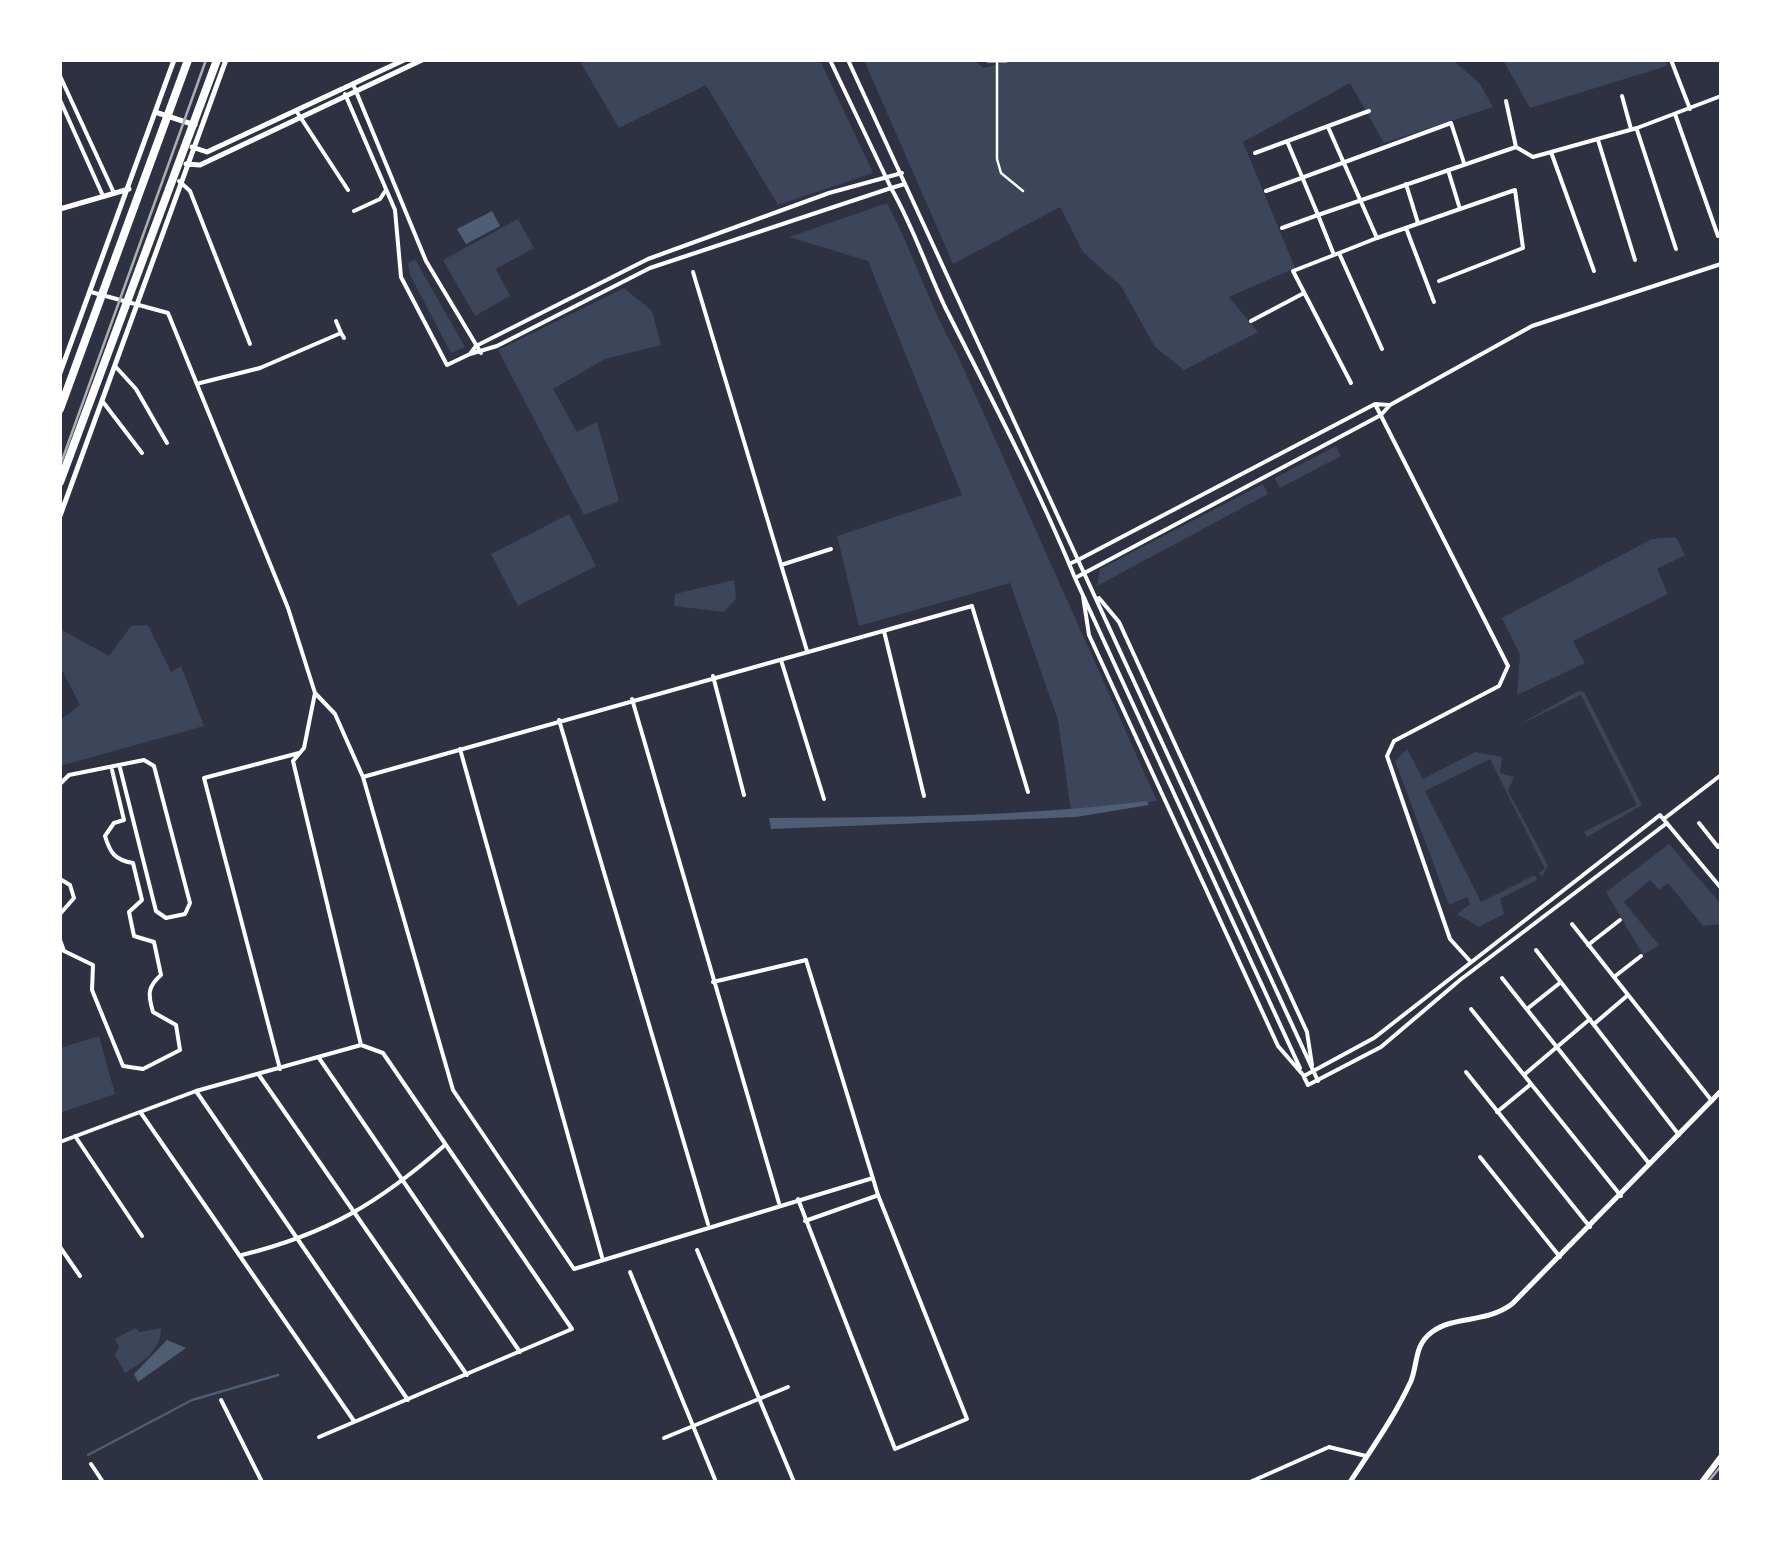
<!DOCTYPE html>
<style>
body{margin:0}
#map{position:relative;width:1781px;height:1542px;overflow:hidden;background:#2d3142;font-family:"Noto Serif",serif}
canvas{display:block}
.frame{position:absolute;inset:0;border:62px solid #fff;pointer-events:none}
</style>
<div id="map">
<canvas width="1781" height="1542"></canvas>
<div class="frame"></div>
</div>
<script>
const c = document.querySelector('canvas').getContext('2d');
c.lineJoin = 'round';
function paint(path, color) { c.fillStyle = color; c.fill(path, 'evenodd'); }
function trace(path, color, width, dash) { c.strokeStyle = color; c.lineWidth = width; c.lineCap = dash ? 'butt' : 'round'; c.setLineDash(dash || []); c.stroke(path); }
paint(new Path2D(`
 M 579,60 L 820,60 L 873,173 L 778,205 L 706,85 L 619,128 Z
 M 864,60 L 973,60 L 984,68 L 1014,60 L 1453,60 L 1480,84 L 1493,107 L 1384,143 L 1350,83 L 1243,142 L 1295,268 L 1229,297 L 1258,332 L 1184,370 L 1155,347 L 1121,286 L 1083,252 L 1060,207 L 953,264 Z
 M 1503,60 L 1665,60 L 1667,66 L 1530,108 Z
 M 887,203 C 913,252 929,305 957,354 L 1157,801 L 1071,811 L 1058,720 L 1010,583 L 859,626 L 837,536 L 962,495 L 868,261 L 789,237 Z
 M 518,219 L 534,248 L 496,269 L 510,296 L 475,316 L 443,260 Z
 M 415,259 L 465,347 L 451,353 L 410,275 L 408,263 Z
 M 624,288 L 652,311 L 661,345 L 605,359 L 553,389 L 577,432 L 597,422 L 619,501 L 584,515 L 498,350 Z
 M 1336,446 L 1341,456 L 1280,488 L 1275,478 Z
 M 1263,484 L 1268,494 L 1097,586 L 1100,569 Z
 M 569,514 L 596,566 L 518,606 L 491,554 Z
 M 1676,537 L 1685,555 L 1657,569 L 1668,594 L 1573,641 L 1585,663 L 1517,695 L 1520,655 L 1502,618 L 1652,539 Z
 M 734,580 L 736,599 L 724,612 L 674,606 L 675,594 Z
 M 148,625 L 171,672 L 181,666 L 204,726 L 60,766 L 60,720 L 80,705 L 60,666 L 60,629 L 109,656 L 131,626 Z
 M 1578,691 L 1584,692 L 1642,805 L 1587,837 L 1584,832 L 1637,805 L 1581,695 L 1515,727 Z
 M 1407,749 L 1423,779 L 1475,752 L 1502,757 L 1500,773 L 1514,777 L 1508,791 L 1548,865 L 1542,877 L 1539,873 L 1545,869 L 1490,759 L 1425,791 L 1481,902 L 1535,875 L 1537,880 L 1500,899 L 1504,914 L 1479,927 L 1457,914 L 1470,904 L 1467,897 L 1449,905 L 1395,761 Z
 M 1669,844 L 1721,904 L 1721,924 L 1703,926 L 1668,883 L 1659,890 L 1650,880 L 1624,902 L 1659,945 L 1643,955 L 1606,892 Z
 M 99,1036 L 115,1094 L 60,1113 L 60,1048 Z
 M 135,1328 L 139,1332 L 161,1328 C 161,1350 143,1362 125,1373 L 115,1355 L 119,1347 L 115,1339 Z`), '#3c4559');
paint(new Path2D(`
 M 492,211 L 500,226 L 466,244 L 457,229 Z
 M 1147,801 L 1149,805 L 1076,817 L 771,829 L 769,818 C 895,817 1021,817 1147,801 Z
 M 167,1340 L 186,1348 L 138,1382 L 134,1374 Z`), '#4f5d75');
trace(new Path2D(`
 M 88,1455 L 192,1400 L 278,1375`), '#4f5d75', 2.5);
trace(new Path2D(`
 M 997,63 L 997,159 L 1001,173 L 1023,191`), '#fff', 2.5);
trace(new Path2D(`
 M 830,60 L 891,188 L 905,184
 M 848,60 L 1078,560 L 1375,404 L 1389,405
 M 1671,60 L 1690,109
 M 60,76 L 114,193
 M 353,84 L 426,261 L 481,353
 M 345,94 L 395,210 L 401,277 L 447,365 L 470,354 L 476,346 L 648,259 L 829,193 L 902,173
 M 1622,96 L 1631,129
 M 60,100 L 103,196
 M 1506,101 L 1516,147 L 1533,157 L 1637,128 L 1721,96
 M 297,112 L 348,190
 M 1675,114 L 1718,236
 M 1328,127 L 1377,238 L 1334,255 L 1318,215 L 1516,147
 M 1637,130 L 1676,249
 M 1598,140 L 1635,260
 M 1551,152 L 1594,271
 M 1255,153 L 1369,111
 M 179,181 L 190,191 L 250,344
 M 1406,184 L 1418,223
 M 1266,191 L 1451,123 L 1464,163
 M 354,211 L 380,199 L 386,190
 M 1282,228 L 1318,215 L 1287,141
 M 1406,228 L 1434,302
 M 1377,238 L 1460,209
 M 1339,253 L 1382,349
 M 1334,255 L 1293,271 L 1351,383
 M 693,272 L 807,651
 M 1439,281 L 1523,248 L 1515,190 L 1460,209 L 1448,170
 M 91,292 L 168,313 L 288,608 L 315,693 L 335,714 L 363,777 L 453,1090 L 574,1269 L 873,1178
 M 336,321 L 341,333
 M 1251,321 L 1304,293
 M 470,354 L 497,346 L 650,268 L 891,188 C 913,226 926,267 945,307 C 990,396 1037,485 1075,578 L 1381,415 L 1390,405 L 1532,326 L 1721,264
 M 115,366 L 136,389 L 167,443
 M 200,383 L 260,368 L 341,333 L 344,338
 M 103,402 L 142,453
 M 1375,404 L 1508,666 L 1499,686 L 1394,741 L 1387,756 L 1450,939 L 1470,961
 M 1069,564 L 1078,560 L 1084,573 L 1318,1081
 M 781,565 L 831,549
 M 1075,578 L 1300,1068
 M 1083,596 L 1089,635 L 1278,1046 L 1304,1076 L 1374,1038 L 1660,815 L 1721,888
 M 1099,598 L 1119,622 L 1307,1032 L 1312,1065
 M 884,631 L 924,796
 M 781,660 L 824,799
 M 713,676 L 744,795
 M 315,693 L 304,748 L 293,761 L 361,1045
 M 632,699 L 779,1203
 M 559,720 L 708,1224
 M 460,749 L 602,1257
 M 363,777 L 972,606 L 1028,792
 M 60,784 L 69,775 L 144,760 L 154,766 L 190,903 L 185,914 L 166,918 L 156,911 L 120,768
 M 1665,818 L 1721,775
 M 1699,823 L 1718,847 L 1721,844
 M 60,879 L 70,885 L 74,898 L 60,914
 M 1572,924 L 1712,1101
 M 60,940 L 64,951 L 93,965 L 92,990 L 123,1066 L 143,1069 L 180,1050 L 176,1025 L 153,1012 C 148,995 147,987 161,975 L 154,942 L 134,936 L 129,912 L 142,900 L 133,863 C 115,860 110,853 105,836 L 114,823 L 124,820 L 112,770
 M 1588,945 L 1620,920
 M 1536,950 L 1679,1135
 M 1614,977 L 1641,956
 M 1502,978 L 1648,1162
 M 713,982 L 806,960 L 878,1195 L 967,1419 L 895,1449 L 798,1199
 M 1471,1009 L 1621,1196
 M 1527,1009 L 1561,982
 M 1594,1024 L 1628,995
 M 319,1058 L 520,1352
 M 280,1069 L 204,778 L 299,753
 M 1466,1072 L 1590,1227
 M 1525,1074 L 1590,1019
 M 259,1075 L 467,1375
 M 1304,1077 L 1308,1085 L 1381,1047 L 1460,980 L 1667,823
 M 196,1091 L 408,1400
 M 1497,1112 L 1531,1084
 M 141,1113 L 354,1421
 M 75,1136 L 142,1236
 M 60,1142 L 196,1091 L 361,1045 L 383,1053 L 572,1329 L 319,1437
 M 1480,1157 L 1560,1257
 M 805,1221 L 876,1196
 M 60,1247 L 80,1276
 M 697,1250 L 794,1482
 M 242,1255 C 327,1234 379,1203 445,1145
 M 630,1272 L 716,1482
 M 221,1400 L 262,1482
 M 664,1438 L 788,1387
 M 91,1464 L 103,1482
 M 1250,1482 L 1329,1447 L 1366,1456`), '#fff', 4);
trace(new Path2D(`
 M 988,60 L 1006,60
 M 155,112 L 195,125
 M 192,147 L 207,152 L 404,60
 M 186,164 L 200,165 L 422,60
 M 60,209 L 129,189
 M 60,373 L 174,60
 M 60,516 L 226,60
 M 1350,1482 C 1371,1450 1395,1416 1411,1381 C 1418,1363 1414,1345 1432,1332 C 1455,1315 1485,1324 1512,1304 L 1721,1091`), '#fff', 5);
trace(new Path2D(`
 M 1702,1482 L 1721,1457`), '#fff', 6);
trace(new Path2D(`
 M 60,409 L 188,60
 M 60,482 L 217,60`), '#fff', 8);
trace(new Path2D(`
 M 60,466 L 206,60
 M 1708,1482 L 1721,1466`), '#abadb3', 2.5);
</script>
